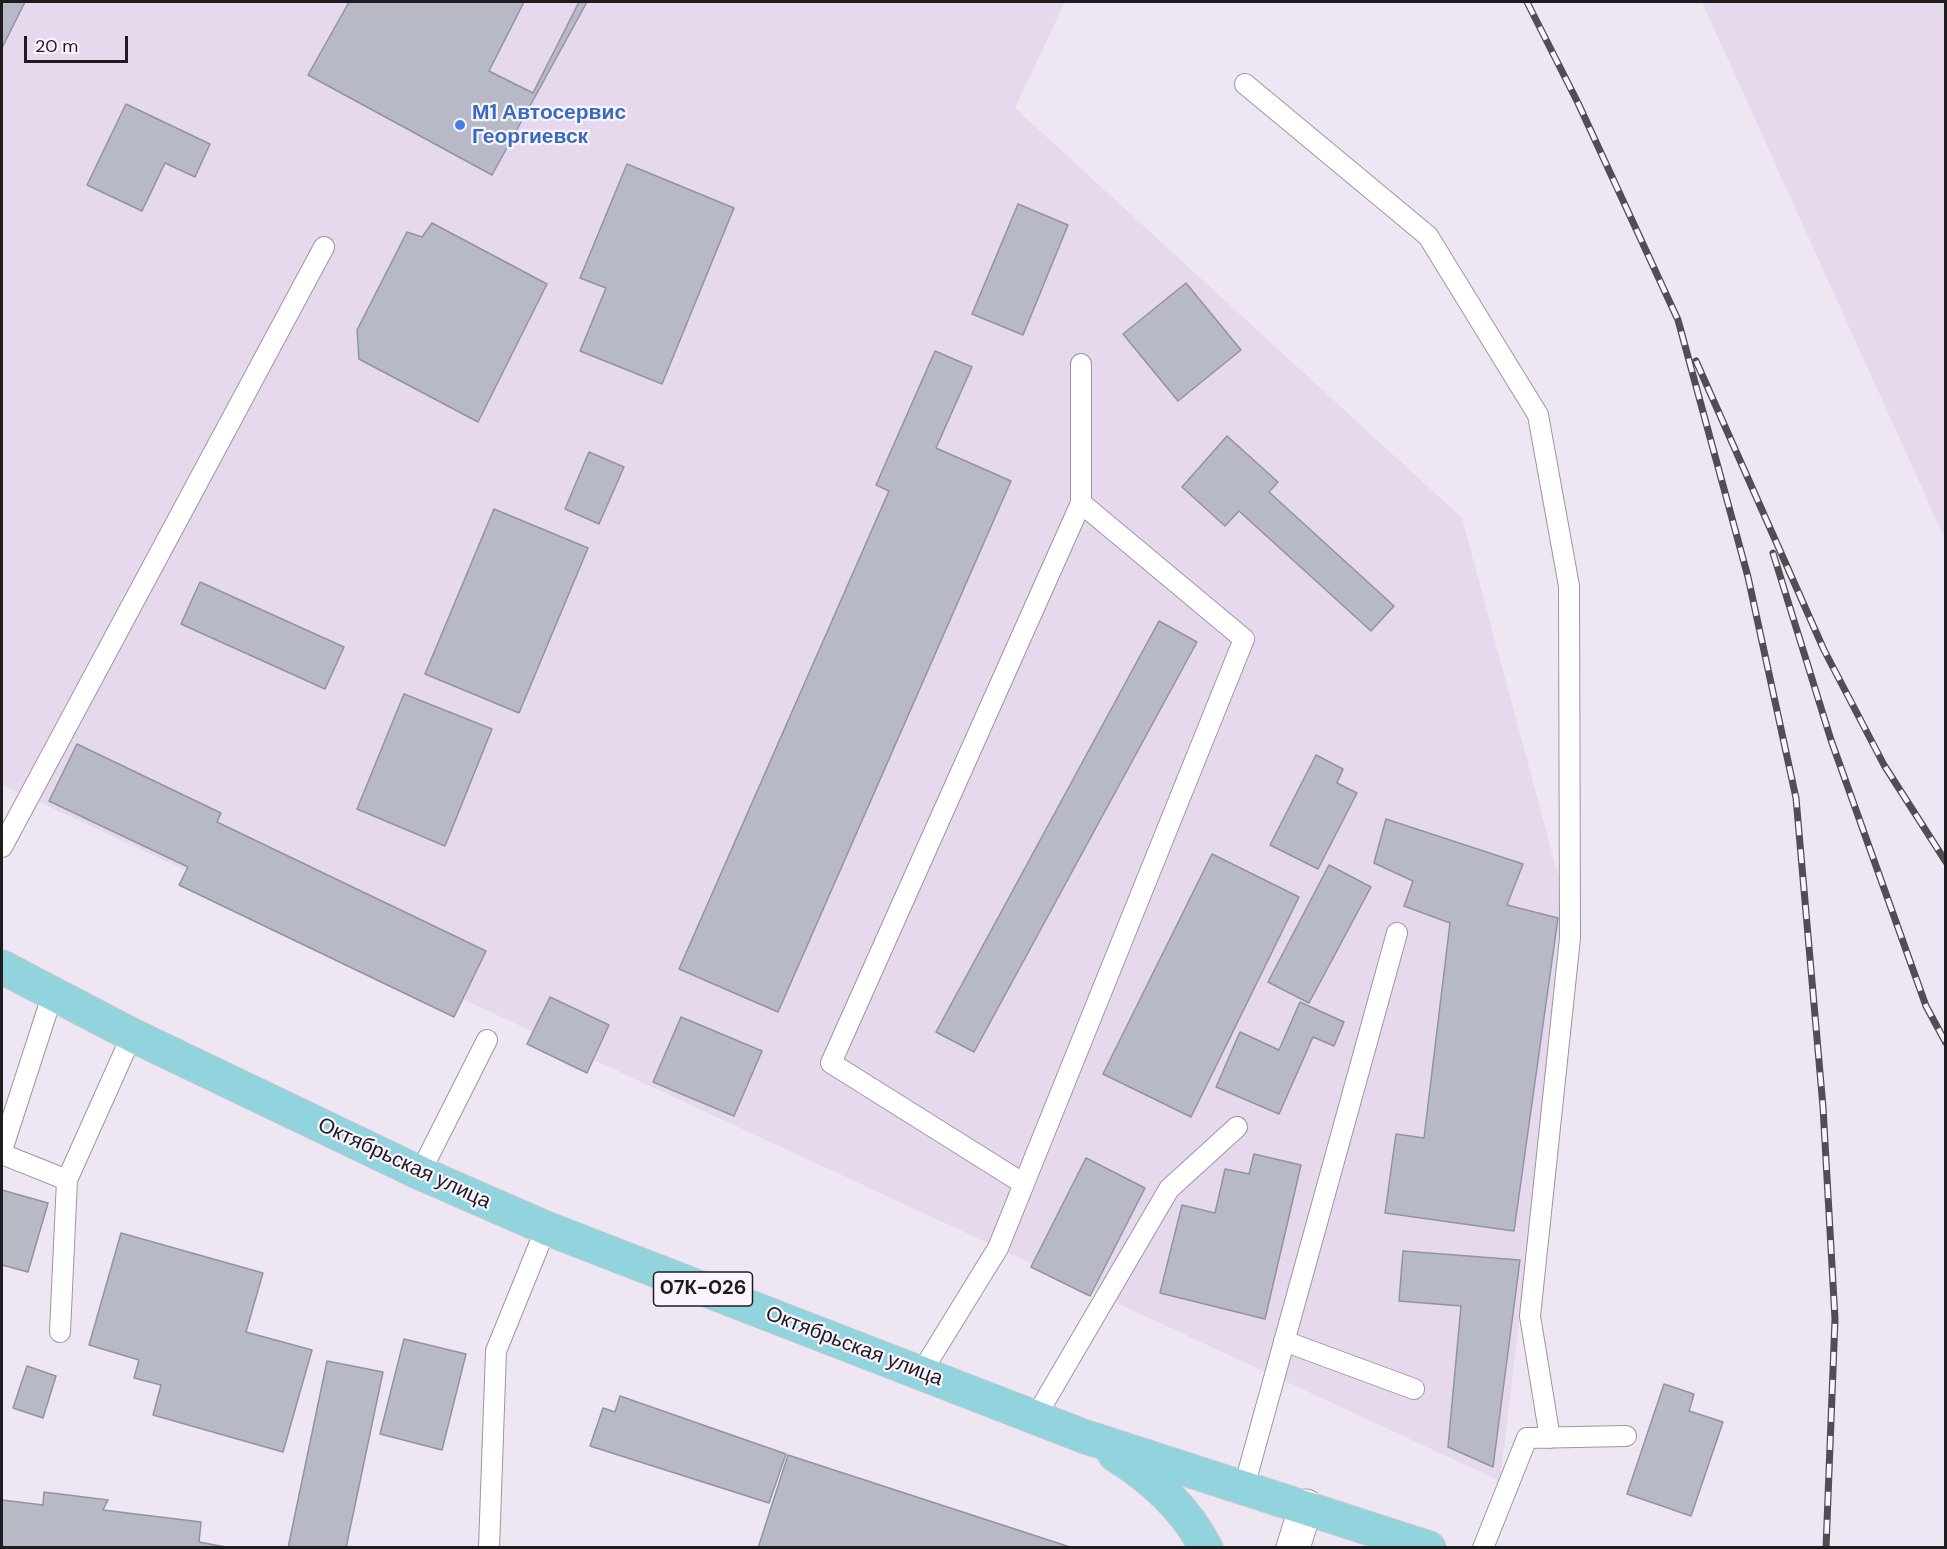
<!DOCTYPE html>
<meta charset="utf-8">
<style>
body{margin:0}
#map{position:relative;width:1947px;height:1549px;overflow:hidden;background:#eee6f3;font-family:"DM Sans",sans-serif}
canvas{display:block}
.frame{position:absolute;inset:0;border:3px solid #1f1c20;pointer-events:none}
.scale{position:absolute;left:24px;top:36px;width:104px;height:27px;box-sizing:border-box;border:3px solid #1f1c20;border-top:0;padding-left:8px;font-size:18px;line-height:21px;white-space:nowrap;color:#1f1c20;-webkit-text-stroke:4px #fbf4ff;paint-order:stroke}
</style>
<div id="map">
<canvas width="1947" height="1549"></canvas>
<div class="frame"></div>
<div class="scale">20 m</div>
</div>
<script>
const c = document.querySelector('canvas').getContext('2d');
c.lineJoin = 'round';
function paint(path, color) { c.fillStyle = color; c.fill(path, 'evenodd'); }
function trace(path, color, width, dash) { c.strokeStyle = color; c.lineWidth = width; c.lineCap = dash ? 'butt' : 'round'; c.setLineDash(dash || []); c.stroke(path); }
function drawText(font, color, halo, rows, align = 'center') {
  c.font = font + ' "DM Sans",sans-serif'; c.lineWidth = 4.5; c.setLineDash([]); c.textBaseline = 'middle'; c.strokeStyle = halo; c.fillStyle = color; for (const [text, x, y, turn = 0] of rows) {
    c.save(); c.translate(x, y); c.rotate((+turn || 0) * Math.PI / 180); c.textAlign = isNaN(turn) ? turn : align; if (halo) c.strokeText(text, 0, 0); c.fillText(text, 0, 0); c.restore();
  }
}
paint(new Path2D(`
 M 2,2 L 1065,2 L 1015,108 L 1462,518 L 1568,912 L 1500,1481 L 2,785 Z
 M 1702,2 L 1945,2 L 1945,539 Z`), '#e6d9ed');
const building = new Path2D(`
 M 2,2 L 25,2 L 2,48 Z
 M 349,2 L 587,2 L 492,175 L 308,75 Z
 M 524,2 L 579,2 L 533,93 L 489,71 Z
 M 126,104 L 210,144 L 195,177 L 165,163 L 142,211 L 87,185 Z
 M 627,164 L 734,208 L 662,384 L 580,351 L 606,288 L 580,278 Z
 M 1018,204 L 1068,225 L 1023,335 L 972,314 Z
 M 432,223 L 547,284 L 478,422 L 359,359 L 357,330 L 407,232 L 422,237 Z
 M 1186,283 L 1241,350 L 1178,401 L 1123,334 Z
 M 935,351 L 972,367 L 936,448 L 1011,481 L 778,1012 L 679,969 L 889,491 L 876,485 Z
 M 1227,436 L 1278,482 L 1269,492 L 1394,606 L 1371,631 L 1239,511 L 1225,526 L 1182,487 Z
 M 589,452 L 624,467 L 599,524 L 565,509 Z
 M 494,509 L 588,548 L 519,713 L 425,674 Z
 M 200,582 L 344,647 L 325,689 L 181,624 Z
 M 1159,621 L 1197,642 L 974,1052 L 936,1032 Z
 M 404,694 L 492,729 L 445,846 L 357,809 Z
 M 77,744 L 221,813 L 217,822 L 486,951 L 454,1017 L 179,885 L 188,867 L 49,801 Z
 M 1316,755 L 1343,769 L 1337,783 L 1357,793 L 1318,869 L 1270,845 Z
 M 1386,819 L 1523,864 L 1507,905 L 1558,918 L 1514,1231 L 1385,1213 L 1396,1134 L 1424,1138 L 1450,923 L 1404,906 L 1413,881 L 1374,863 Z
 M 1212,854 L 1299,897 L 1191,1117 L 1103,1074 Z
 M 1329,865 L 1371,887 L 1309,1003 L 1268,982 Z
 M 550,997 L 609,1025 L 587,1073 L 527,1044 Z
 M 1300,1002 L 1344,1022 L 1334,1046 L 1313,1037 L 1279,1114 L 1216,1087 L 1240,1032 L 1279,1050 Z
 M 681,1017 L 762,1051 L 734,1116 L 653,1082 Z
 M 1254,1154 L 1301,1165 L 1265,1319 L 1160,1293 L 1182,1205 L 1215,1213 L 1225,1169 L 1249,1174 Z
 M 1086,1158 L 1145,1188 L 1090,1296 L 1031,1267 Z
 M 2,1190 L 48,1203 L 28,1272 L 2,1265 Z
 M 121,1233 L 263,1273 L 246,1332 L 312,1350 L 283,1452 L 153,1415 L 161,1385 L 134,1378 L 139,1360 L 89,1345 Z
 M 1403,1251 L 1520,1260 L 1493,1467 L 1448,1447 L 1461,1306 L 1399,1301 Z
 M 404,1339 L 466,1354 L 442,1450 L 380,1434 Z
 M 327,1361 L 383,1372 L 346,1548 L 288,1548 Z
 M 27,1366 L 56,1376 L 43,1418 L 13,1408 Z
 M 1664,1384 L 1694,1394 L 1689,1411 L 1723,1422 L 1691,1516 L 1627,1494 Z
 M 620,1396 L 786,1454 L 769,1503 L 590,1446 L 603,1408 L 615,1412 Z
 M 788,1455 L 1073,1548 L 758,1548 Z
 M 44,1492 L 108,1500 L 103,1510 L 201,1522 L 199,1542 L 231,1548 L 2,1548 L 2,1500 L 43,1505 Z`);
paint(building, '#b8b9c7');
trace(building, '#9293a0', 1.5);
const service = new Path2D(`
 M 1245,84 L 1428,236 L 1538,415 L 1569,586 L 1570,938 L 1530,1316 L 1550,1438
 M 1081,503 L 1081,364
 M 2,847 L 324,247
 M 2,1150 L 53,993
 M 2,1154 L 67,1180
 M 420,1173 L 487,1040
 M 60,1332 L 67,1180 L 132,1035
 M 1284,1341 L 1414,1389
 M 921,1373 L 998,1248 L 1244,639 L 1081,503 L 831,1063 L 1024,1184
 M 1035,1418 L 1169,1189 L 1237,1127
 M 1244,1487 L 1397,933
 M 489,1548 L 496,1351 L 546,1228
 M 1483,1548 L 1527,1438 L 1626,1436`);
const tertiary = new Path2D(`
 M 1293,1548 L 1306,1506`);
const primary = new Path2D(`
 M 2,967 L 132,1035 L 420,1173 L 546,1228 L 1083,1436 L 1429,1548
 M 1115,1455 C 1152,1478 1186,1509 1206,1548`);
trace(service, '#9d96a2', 22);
trace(tertiary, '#9d96a2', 35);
trace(primary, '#c9c9c9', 35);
trace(service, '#fff', 20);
trace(tertiary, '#fff', 33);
trace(primary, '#91d4dd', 33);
const rail = new Path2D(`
 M 1527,2 L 1578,103 L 1678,320 L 1748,577 L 1796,798 L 1823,1107 L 1835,1319 L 1826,1548
 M 1696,361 L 1824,650 L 1884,765 L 1946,862
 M 1773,553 L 1831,740 L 1926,1006 L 1946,1043`);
trace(rail, '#514d53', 7);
trace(rail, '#fbf4ff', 4.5, [14]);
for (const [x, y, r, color] of [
 [460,125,6,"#3f7fe0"]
]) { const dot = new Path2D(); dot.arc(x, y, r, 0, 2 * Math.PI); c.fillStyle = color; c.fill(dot); trace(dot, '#fbf4ff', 2); }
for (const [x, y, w] of [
 [703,1289,99]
]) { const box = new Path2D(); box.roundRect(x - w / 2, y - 17, w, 34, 4.5); c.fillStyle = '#fbf4ff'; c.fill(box); trace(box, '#1f1c20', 1.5); }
drawText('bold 20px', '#1f1c20', null, [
 ["07К-026",703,1289]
]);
drawText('bold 21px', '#366cbe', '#fbf4ff', [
 ["М1 Автосервис",472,113],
 ["Георгиевск",472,137]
], 'left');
drawText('21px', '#1f1c20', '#fbf4ff', [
 ["Октябрьская улица",404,1164,25],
 ["Октябрьская улица",854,1347,21]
]);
</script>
